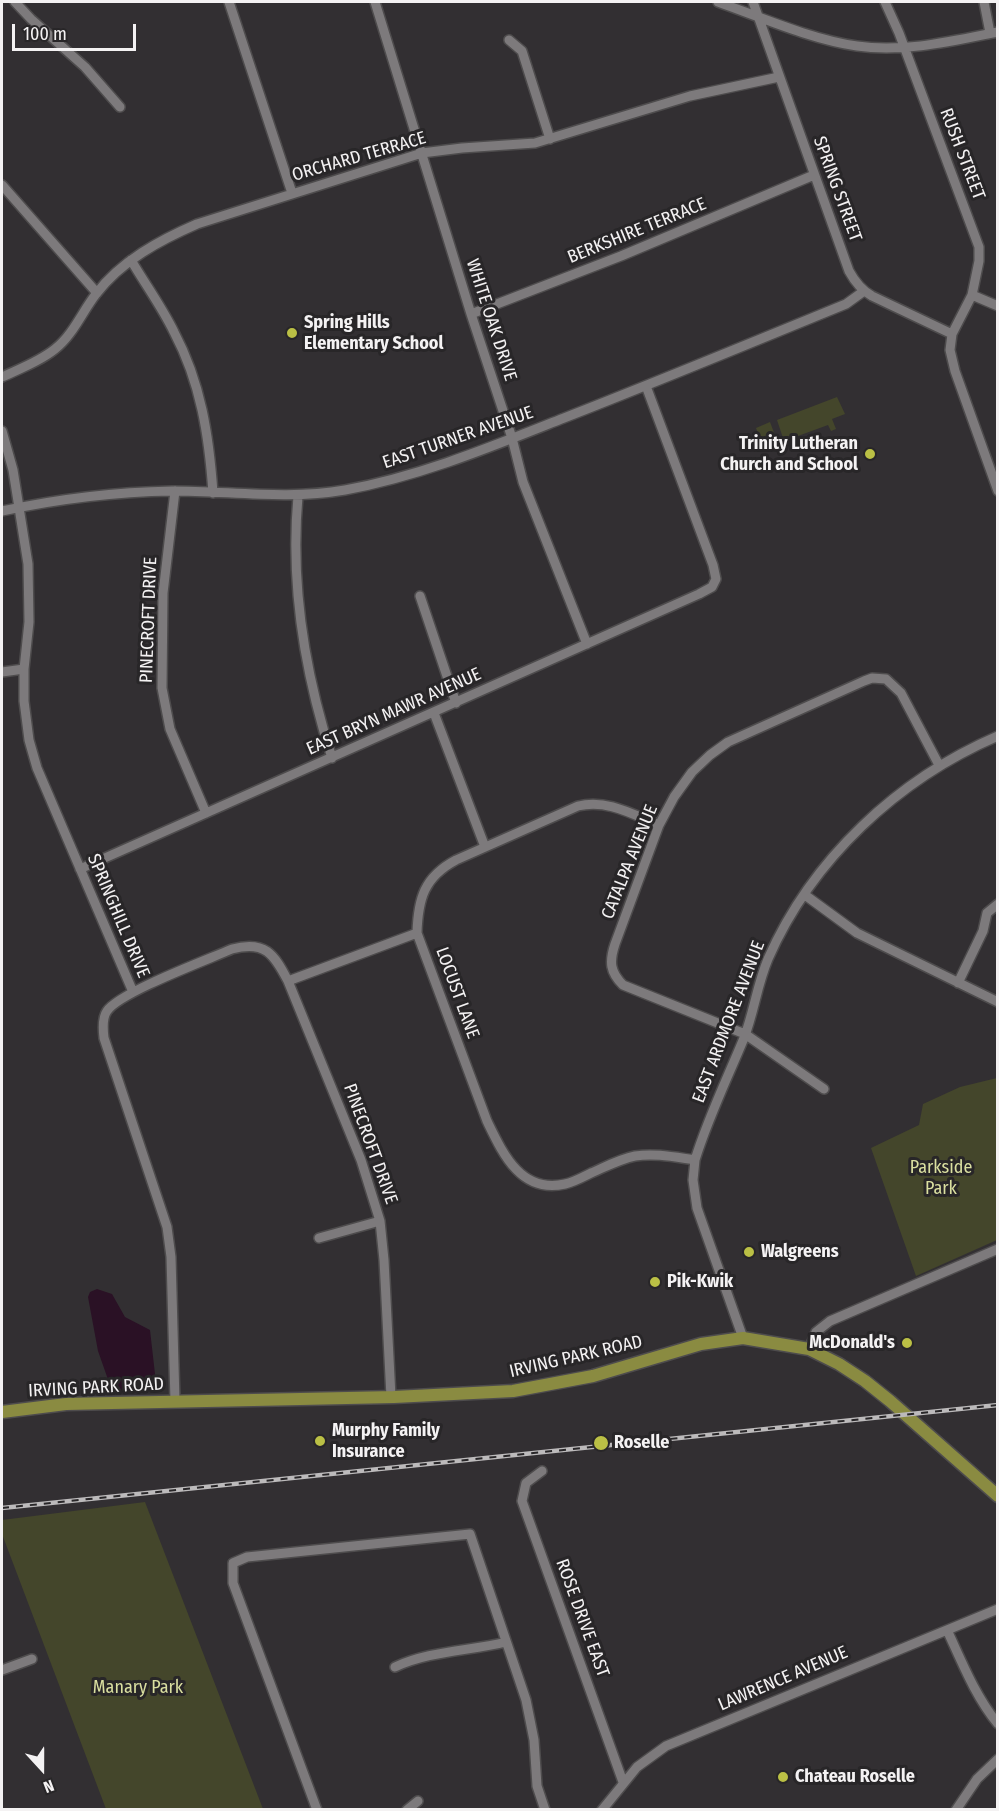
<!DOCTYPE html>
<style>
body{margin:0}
#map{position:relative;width:999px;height:1811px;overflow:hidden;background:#322f32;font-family:"Fira Sans Condensed",sans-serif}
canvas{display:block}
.frame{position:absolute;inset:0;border:3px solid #f4f2f3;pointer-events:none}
.north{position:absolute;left:12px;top:1739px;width:60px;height:60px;-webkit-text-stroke:4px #282628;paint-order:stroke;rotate:159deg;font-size:16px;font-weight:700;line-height:24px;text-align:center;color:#f4f2f3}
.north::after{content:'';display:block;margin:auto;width:21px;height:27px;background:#f4f2f3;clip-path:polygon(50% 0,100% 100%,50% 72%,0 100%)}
.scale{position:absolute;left:12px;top:24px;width:124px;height:27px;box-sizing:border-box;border:3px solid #f4f2f3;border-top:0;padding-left:8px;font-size:18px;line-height:21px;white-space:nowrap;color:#f4f2f3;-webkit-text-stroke:4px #282628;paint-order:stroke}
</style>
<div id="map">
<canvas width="999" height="1811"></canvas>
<div class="frame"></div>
<div class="north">N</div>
<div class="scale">100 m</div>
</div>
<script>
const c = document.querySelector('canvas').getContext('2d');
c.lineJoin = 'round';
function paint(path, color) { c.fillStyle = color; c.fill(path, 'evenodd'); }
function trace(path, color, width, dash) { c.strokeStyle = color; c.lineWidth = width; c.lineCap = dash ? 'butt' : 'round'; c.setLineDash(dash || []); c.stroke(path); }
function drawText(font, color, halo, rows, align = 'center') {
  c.font = font + ' "Fira Sans Condensed",sans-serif'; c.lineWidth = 6; c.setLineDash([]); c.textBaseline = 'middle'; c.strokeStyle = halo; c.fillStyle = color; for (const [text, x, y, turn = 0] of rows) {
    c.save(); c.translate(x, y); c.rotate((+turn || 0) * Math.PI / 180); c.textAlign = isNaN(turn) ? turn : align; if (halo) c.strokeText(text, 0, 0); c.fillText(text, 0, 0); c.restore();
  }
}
paint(new Path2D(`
 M 837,397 L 845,414 L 832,419 L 836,429 L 831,431 L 828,425 L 787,440 L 786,437 L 783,438 L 777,420 Z
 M 770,422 L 776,438 L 762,444 L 756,428 Z
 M 997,1078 L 997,1240 L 916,1276 L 871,1148 L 919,1125 L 923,1104 L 960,1087 Z
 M 145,1502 L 263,1809 L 106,1809 L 2,1534 L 2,1520 Z`), '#44462b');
paint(new Path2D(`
 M 97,1289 L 112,1294 L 125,1317 L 150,1330 L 155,1374 L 148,1390 L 144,1392 L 126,1393 L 111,1388 L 98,1351 L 88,1297 L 90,1292 Z`), '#2a1125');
const minor = new Path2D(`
 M 15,2 L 31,19 L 85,67 L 120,107
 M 229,2 L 292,193
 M 375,2 L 471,314 L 512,438 L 523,482 L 587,644
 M 718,2 C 760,17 813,40 857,46 C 903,53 953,41 998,32
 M 753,2 L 849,271 C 855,282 861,290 872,296 L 952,334
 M 885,2 L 899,33 L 979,247 L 979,261 L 972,295 L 952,334 L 950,350 L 955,371 L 998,491
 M 984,2 L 990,33
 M 509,40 L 522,51 L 550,139
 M 2,185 L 97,293
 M 131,260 C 145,284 162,307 174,332 C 201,383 209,436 213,493
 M 972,295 L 998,306
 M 471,314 L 621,256 L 814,175
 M 2,377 C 19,369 39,362 55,349 C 73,335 82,312 96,294 C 121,261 160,240 197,224 L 422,153 L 462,148 L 535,143 L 690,96 L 779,77
 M 2,431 L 13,470 L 28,564 L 29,622 L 24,669 L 24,701 L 29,740 L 37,768 L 133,992
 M 175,491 L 163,593 L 162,688 L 170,729 L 206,813
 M 298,496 C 290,584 305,674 332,758
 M 2,511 C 58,499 114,492 172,491 C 230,491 287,500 345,490 C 421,476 493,446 564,418 C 659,381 753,342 846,304 L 864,291
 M 420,596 L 456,703
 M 2,672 L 24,669
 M 434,713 L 485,847
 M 659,825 C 632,814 607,799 578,806 L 456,860 C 424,877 418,899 417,933 L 487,1121 C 503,1154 521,1194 565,1184 C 574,1182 583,1177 591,1173 C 605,1167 620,1159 635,1156 C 655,1153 674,1157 695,1160
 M 80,869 L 699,594 L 712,587 L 716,579 L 713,565 L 646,386
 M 805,895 L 857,933 L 998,1002
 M 288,981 L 417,933
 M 958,983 L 983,931 L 987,913 L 998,904
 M 824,1089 L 745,1034 L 623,985 C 610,972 609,962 615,944 L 659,825 L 674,797 L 692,772 L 710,755 L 728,742 L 864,681 L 872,678 L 886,679 L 901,693 L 939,765
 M 319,1238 L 380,1221
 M 743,1338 L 697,1208 L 693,1180 L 695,1160 C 708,1118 727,1079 744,1038 C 754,1012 757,985 768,959 C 812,859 898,779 998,736
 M 809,1349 L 816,1332 L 830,1321 L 998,1249
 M 175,1401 L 171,1257 L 167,1227 L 104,1038 C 103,1030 102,1018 107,1011 C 120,992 207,960 232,949 C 265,940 274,954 288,981 L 361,1160 L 380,1221 L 384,1260 L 391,1397
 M 542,1471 L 526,1483 L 522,1501 L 623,1782
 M 947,1630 C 962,1662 975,1696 998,1724
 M 395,1667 C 429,1651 469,1651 506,1642
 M 2,1670 L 32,1659
 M 317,1810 L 233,1583 L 233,1563 L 247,1557 L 470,1534 L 526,1700 L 534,1740 L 537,1786 L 545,1810
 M 407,1810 L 418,1801
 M 602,1810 L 637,1767 L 666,1746 L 998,1609
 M 956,1810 L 977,1779 L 998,1759`);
const major = new Path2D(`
 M 2,1412 L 66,1404 L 394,1397 L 513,1391 L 593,1376 L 701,1344 L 743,1338 L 809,1349 L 839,1364 L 865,1381 L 890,1401 L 998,1496`);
trace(minor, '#4e4c4d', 12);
trace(major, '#4e4c4d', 15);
trace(minor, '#7d7a7c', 9);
trace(major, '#8a8b41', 12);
const rail = new Path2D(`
 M 2,1508 L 998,1405`);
trace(rail, '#bcbabb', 4.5);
trace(rail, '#282628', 2, [7]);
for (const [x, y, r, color] of [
 [292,333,6,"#bbc045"],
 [870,454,6,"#bbc045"],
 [749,1252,6,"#bbc045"],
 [655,1282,6,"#bbc045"],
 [907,1343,6,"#bbc045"],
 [320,1441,6,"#bbc045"],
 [601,1443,8,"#bbc045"],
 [783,1777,6,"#bbc045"]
]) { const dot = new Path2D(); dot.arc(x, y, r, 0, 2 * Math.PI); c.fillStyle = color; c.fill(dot); trace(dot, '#282628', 2); }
drawText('18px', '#f4f2f3', '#282628', [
 ["RUSH STREET",962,154,69],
 ["ORCHARD TERRACE",359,157,-16],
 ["SPRING STREET",837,189,70],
 ["BERKSHIRE TERRACE",637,231,-22],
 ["WHITE OAK DRIVE",491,320,72],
 ["EAST TURNER AVENUE",458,438,-19],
 ["PINECROFT DRIVE",149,620,-88],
 ["EAST BRYN MAWR AVENUE",394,712,-24],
 ["CATALPA AVENUE",630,862,-68],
 ["SPRINGHILL DRIVE",118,916,67],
 ["LOCUST LANE",457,993,70],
 ["EAST ARDMORE AVENUE",729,1022,-69],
 ["PINECROFT DRIVE",370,1144,70],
 ["IRVING PARK ROAD",576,1357,-13],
 ["IRVING PARK ROAD",96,1388,-3],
 ["ROSE DRIVE EAST",582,1618,70],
 ["LAWRENCE AVENUE",783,1679,-23]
]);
drawText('bold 18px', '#f4f2f3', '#282628', [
 ["Spring Hills",304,323],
 ["Elementary School",304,344],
 ["Trinity Lutheran",858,444,"right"],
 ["Church and School",858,465,"right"],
 ["Walgreens",761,1252],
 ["Pik-Kwik",667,1282],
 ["McDonald's",895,1343,"right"],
 ["Murphy Family",332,1431],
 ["Insurance",332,1452],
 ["Roselle",614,1443],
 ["Chateau Roselle",795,1777]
], 'left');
drawText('18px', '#dadfa0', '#282628', [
 ["Parkside",941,1168],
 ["Park",941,1189],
 ["Manary Park",138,1688]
]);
</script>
